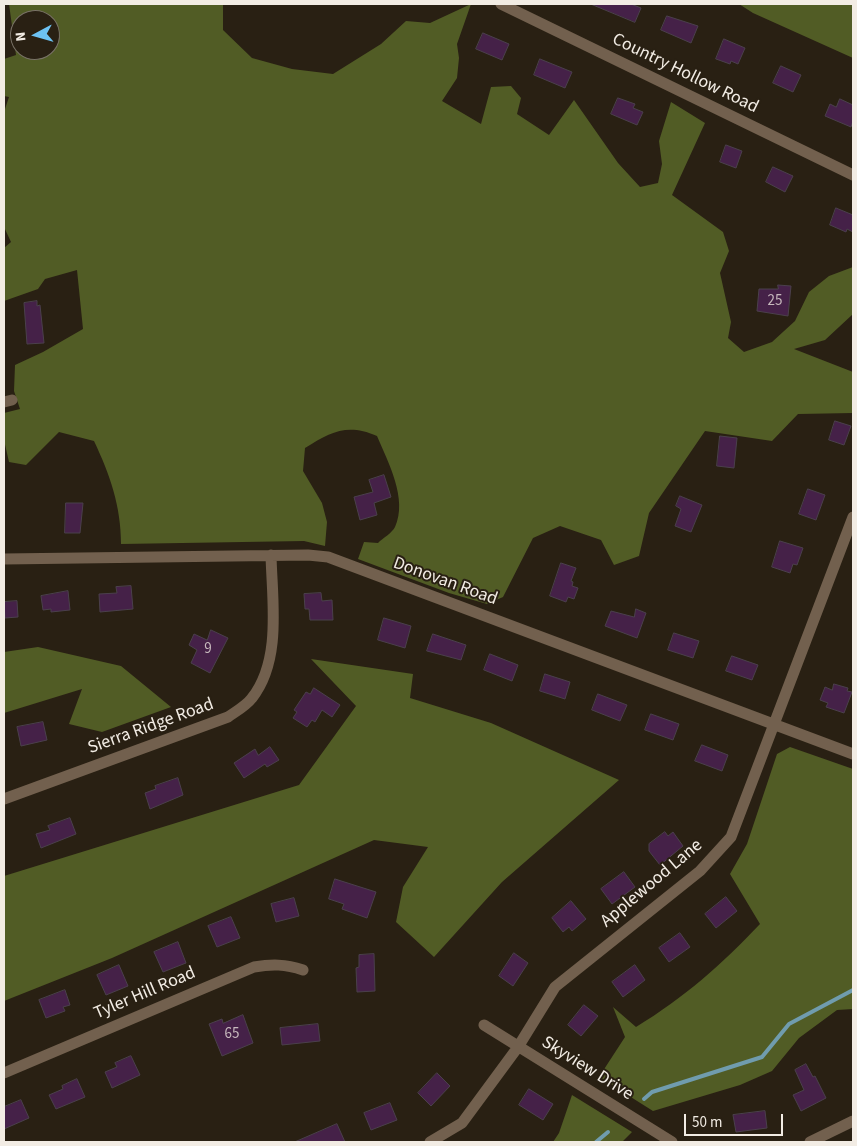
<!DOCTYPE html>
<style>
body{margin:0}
#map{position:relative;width:857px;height:1146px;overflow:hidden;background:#292013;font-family:"Source Sans 3",sans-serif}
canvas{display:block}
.frame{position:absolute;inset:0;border:5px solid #f2ece4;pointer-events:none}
.north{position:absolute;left:10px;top:10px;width:50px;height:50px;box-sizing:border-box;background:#292013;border:1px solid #797267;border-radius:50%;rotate:264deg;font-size:14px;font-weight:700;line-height:20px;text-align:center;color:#f2ece4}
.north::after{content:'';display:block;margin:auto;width:18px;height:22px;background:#6dc2f3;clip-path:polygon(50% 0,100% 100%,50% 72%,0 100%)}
.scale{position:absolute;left:684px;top:1114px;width:99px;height:22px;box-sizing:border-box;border:2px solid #f2ece4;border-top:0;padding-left:6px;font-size:15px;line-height:18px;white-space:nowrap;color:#f2ece4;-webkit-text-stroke:4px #292013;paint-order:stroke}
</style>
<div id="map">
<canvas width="857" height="1146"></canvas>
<div class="frame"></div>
<div class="north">N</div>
<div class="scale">50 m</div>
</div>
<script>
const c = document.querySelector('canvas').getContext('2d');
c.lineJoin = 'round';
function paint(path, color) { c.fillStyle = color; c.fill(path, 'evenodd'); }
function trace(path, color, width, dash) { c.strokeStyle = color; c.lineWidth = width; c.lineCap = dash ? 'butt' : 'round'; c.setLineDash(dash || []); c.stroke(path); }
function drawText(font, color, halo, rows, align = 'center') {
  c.font = font + ' "Source Sans 3",sans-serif'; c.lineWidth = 4; c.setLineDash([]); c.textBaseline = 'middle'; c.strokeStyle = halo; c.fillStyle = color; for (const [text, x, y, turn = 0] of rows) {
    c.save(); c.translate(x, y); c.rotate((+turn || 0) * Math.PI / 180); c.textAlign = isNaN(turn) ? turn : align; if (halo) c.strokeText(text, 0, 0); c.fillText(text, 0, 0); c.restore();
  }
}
paint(new Path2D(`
 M 9,4 L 223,4 L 223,30 L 252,58 L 292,69 L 333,74 L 381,44 L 406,21 L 430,23 L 471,4 L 457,44 L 459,58 L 457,78 L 442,101 L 481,124 L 491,87 L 511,86 L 521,98 L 517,114 L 549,135 L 574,100 L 618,163 L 640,187 L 658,183 L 662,164 L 659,141 L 671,102 L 705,123 L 672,195 L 723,232 L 729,251 L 720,273 L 731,322 L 728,338 L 744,352 L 772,342 L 795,321 L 809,292 L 829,276 L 853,267 L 853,314 L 825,340 L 794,349 L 853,372 L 853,413 L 798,414 L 772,441 L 705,431 L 649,513 L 639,556 L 614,565 L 601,540 L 560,526 L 533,538 L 503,597 L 487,604 L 449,593 L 358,559 L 364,542 L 378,543 C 383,538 392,533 395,527 C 408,499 388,462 377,436 C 347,423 331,432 305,448 L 303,471 L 322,503 L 327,522 L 325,546 L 304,541 L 121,544 C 121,506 110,475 94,441 L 59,432 L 26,465 L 9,462 L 4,440 L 4,413 L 20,409 L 14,391 L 15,365 L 43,352 L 83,329 L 77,270 L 45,279 L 38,289 L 4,301 L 4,248 L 11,242 L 4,227 L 4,112 L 9,97 L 4,96 L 4,59 L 16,55 ZM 20,20 L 50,20 L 50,50 L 20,50 Z
 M 739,4 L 853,4 L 853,58 L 753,13 Z
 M 38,647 L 121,666 L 171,707 L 102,732 L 69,724 L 82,689 L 4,713 L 4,652 Z
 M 311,659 L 413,674 L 410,698 L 491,723 L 619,780 L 502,882 L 434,957 L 396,922 L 403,887 L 428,847 L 374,840 L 112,958 L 4,1001 L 4,876 L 299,785 L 356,706 Z
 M 790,747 L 853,769 L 853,1009 L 837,1010 L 799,1038 L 772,1071 L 740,1085 L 653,1111 L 599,1077 L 625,1037 L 613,1007 L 636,1027 C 685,997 721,965 760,924 L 730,874 L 747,844 L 777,754 Z
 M 572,1095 L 632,1132 L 622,1142 L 553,1142 L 559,1133 Z`), '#515c25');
trace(new Path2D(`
 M 644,1099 L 652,1092 L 762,1057 L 789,1024 L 853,990
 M 596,1142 L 608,1132`), '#709cae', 4);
const building = new Path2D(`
 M 591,4 L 631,4 L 641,8 L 635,22 Z
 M 667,16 L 698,26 L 691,43 L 661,30 Z
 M 483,33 L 509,44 L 502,60 L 476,49 Z
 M 724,39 L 745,48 L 738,64 L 731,61 L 730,64 L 716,59 Z
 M 540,59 L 572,72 L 565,88 L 534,75 Z
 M 781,66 L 801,75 L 793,92 L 773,83 Z
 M 618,98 L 635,104 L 633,108 L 643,112 L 637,125 L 611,114 Z
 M 840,99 L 853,105 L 853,121 L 851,127 L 825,116 L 830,104 L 836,107 Z
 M 726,145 L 742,151 L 736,168 L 720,162 Z
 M 773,167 L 793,176 L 785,192 L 766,182 Z
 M 836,208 L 853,215 L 853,232 L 847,229 L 846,232 L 830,225 Z
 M 778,285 L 791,286 L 788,316 L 757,311 L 759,289 L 778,289 Z
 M 37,301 L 37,306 L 40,305 L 44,343 L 27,344 L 24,303 Z
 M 835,421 L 851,426 L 844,445 L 829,440 Z
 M 720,436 L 737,438 L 734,468 L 717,466 Z
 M 384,475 L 391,497 L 374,503 L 377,515 L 360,520 L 354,497 L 373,492 L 369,480 Z
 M 808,489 L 825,495 L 816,520 L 799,514 Z
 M 680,496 L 702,505 L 691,532 L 675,526 L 681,509 L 676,506 Z
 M 66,503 L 83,503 L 80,533 L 65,533 Z
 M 780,541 L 803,548 L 797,565 L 793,564 L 790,573 L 772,567 Z
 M 561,563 L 576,568 L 571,581 L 573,582 L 572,586 L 578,588 L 574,599 L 568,597 L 566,602 L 550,596 Z
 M 131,586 L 133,609 L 100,612 L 99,594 L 117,593 L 116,587 Z
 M 68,591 L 70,610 L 51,612 L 51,609 L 43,610 L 41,596 Z
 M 321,593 L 322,601 L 332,600 L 333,620 L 310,620 L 309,609 L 305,609 L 304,594 Z
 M 17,601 L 18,617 L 5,618 L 4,602 Z
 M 636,609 L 646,613 L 637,638 L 605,626 L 611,611 L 634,617 Z
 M 384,618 L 411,626 L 405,648 L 378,640 Z
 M 211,630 L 228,638 L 210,673 L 191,663 L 197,650 L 189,645 L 194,634 L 207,640 Z
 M 674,633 L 699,641 L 693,658 L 668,650 Z
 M 433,634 L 466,645 L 461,660 L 427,651 Z
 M 490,654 L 518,665 L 512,681 L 484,670 Z
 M 732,656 L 758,665 L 752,680 L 726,671 Z
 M 545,674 L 570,682 L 565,699 L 540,691 Z
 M 834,684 L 848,688 L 847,691 L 852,692 L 844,713 L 826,707 L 828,703 L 820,700 L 825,687 L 832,690 Z
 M 314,688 L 340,705 L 332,717 L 322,710 L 315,722 L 312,720 L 307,727 L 293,718 L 297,712 L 294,710 L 306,692 L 310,694 Z
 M 598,694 L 627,705 L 620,721 L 592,710 Z
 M 651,714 L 679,724 L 673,740 L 645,730 Z
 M 43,722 L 47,740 L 21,746 L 17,727 Z
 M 702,745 L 728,755 L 722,771 L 695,761 Z
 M 270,747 L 279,760 L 267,767 L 265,764 L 244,778 L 234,763 L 255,749 L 258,755 Z
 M 178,778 L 183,795 L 150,809 L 145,793 L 156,789 L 155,786 Z
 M 70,818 L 76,834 L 41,848 L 36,834 L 50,830 L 48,826 Z
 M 665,832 L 668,836 L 673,832 L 683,846 L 660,865 L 649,851 L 649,844 Z
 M 624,872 L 635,887 L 612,904 L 601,889 Z
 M 335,879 L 376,892 L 367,918 L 342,909 L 344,904 L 329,899 Z
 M 726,897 L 737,911 L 716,928 L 705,914 Z
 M 294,898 L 299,916 L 276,922 L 271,904 Z
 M 571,901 L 586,919 L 572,931 L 569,927 L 563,932 L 552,918 Z
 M 231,917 L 240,938 L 217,947 L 208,926 Z
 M 680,933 L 690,947 L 669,962 L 659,948 Z
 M 178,942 L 186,963 L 163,972 L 154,952 Z
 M 514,953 L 528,963 L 513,986 L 499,976 Z
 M 374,954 L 375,991 L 357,992 L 356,968 L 359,967 L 359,955 Z
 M 119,965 L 128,986 L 106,995 L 97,975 Z
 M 635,965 L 645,980 L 623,997 L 612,982 Z
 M 65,990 L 70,1005 L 63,1007 L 65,1011 L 46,1018 L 39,1000 Z
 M 584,1005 L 598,1016 L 581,1036 L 568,1025 Z
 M 243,1015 L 253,1043 L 222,1056 L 209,1024 L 222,1019 L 223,1023 Z
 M 318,1024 L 320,1041 L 282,1045 L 280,1028 Z
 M 131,1056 L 140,1075 L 112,1088 L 105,1072 L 117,1067 L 115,1063 Z
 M 806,1064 L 813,1077 L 815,1076 L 826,1098 L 801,1111 L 793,1095 L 804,1090 L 795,1070 Z
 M 437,1073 L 450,1086 L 431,1106 L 418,1093 Z
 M 77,1079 L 85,1097 L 56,1109 L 49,1095 L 63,1089 L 62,1086 Z
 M 529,1089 L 553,1104 L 543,1120 L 519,1105 Z
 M 21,1100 L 29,1118 L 4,1129 L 4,1107 Z
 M 390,1103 L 397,1120 L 371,1130 L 364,1113 Z
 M 765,1111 L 767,1128 L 736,1132 L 733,1115 Z
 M 337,1124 L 345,1142 L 295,1142 Z`);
paint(building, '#452148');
trace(building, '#4b404c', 1);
trace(new Path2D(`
 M 501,4 L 853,175
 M 4,402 L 12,400
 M 4,559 L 308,555 L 328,557 L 853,754
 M 4,799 L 228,717 C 235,712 246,706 252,698 C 282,660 272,600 271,555
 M 484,1025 L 672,1142
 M 4,1073 L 254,967 C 272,964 285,964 303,970
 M 430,1142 L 462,1123 L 518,1047 L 555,987 L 700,871 L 731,837 L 853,517
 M 810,1142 L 853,1121`), '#72604e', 11);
drawText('15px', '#c7b9bd', null, [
 ["25",775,302],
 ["9",208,650],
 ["65",232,1035]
]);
drawText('18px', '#f2ece4', '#292013', [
 ["Country Hollow Road",685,74,26],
 ["Donovan Road",445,582,20],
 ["Sierra Ridge Road",151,727,-20],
 ["Applewood Lane",652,884,-40],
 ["Tyler Hill Road",145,994,-23],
 ["Skyview Drive",587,1069,32]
]);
</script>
